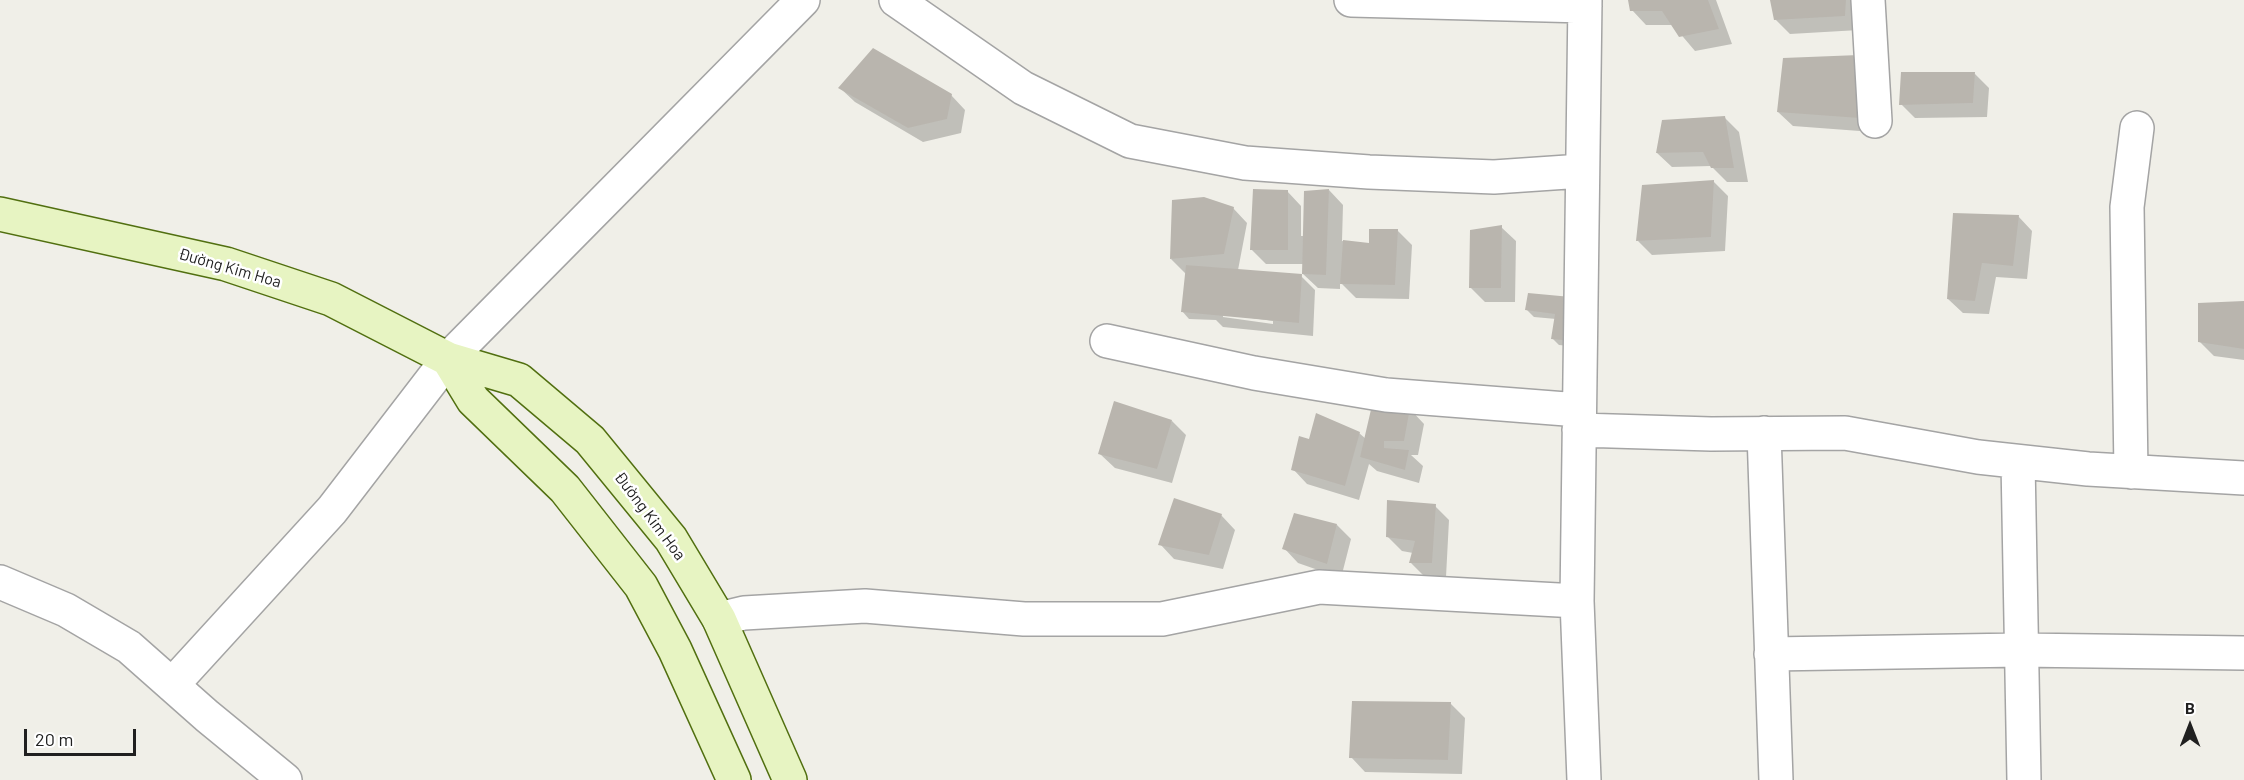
<!DOCTYPE html>
<meta charset="utf-8">
<style>
body{margin:0}
#map{position:relative;width:2244px;height:780px;overflow:hidden;background:#f0efe8;font-family:Barlow,sans-serif}
canvas{display:block}
.north{position:absolute;left:2160px;top:696px;width:60px;height:60px;-webkit-text-stroke:4px #fff;paint-order:stroke;rotate:0deg;font-size:16px;font-weight:700;line-height:24px;text-align:center;color:#202020}
.north::after{content:'';display:block;margin:auto;width:21px;height:27px;background:#202020;clip-path:polygon(50% 0,100% 100%,50% 72%,0 100%)}
.scale{position:absolute;left:24px;top:729px;width:112px;height:27px;box-sizing:border-box;border:3px solid #202020;border-top:0;padding-left:8px;font-size:18px;line-height:21px;white-space:nowrap;color:#202020;-webkit-text-stroke:4px #fff;paint-order:stroke}
</style>
<div id="map">
<canvas width="2244" height="780"></canvas>
<div class="north">B</div>
<div class="scale">20 m</div>
</div>
<script>
const c = document.querySelector('canvas').getContext('2d');
c.lineJoin = 'round';
function paint(path, color) { c.fillStyle = color; c.fill(path, 'evenodd'); }
function trace(path, color, width, dash) { c.strokeStyle = color; c.lineWidth = width; c.lineCap = dash ? 'butt' : 'round'; c.setLineDash(dash || []); c.stroke(path); }
function drawText(font, color, halo, rows, align = 'center') {
  c.font = font + ' Barlow,sans-serif'; c.lineWidth = 5; c.setLineDash([]); c.textBaseline = 'middle'; c.strokeStyle = halo; c.fillStyle = color; for (const [text, x, y, turn = 0] of rows) {
    c.save(); c.translate(x, y); c.rotate((+turn || 0) * Math.PI / 180); c.textAlign = isNaN(turn) ? turn : align; if (halo) c.strokeText(text, 0, 0); c.fillText(text, 0, 0); c.restore();
  }
}
paint(new Path2D(`
 M 1630,0 L 1716,0 L 1732,44 L 1695,51 L 1673,25 L 1646,25 L 1632,10 Z
 M 1771,0 L 1861,0 L 1859,30 L 1790,34 L 1775,19 Z
 M 1858,56 L 1873,132 L 1793,126 L 1778,112 Z
 M 1975,74 L 1989,88 L 1987,117 L 1915,118 L 1901,104 Z
 M 840,88 L 951,95 L 965,110 L 961,133 L 923,142 L 855,102 Z
 M 1724,117 L 1739,132 L 1748,182 L 1727,182 L 1711,166 L 1672,167 L 1657,153 Z
 M 1713,181 L 1728,196 L 1725,251 L 1652,255 L 1638,241 Z
 M 1329,190 L 1343,205 L 1342,241 L 1370,245 L 1397,230 L 1412,245 L 1409,299 L 1356,298 L 1340,282 L 1340,289 L 1318,288 L 1303,274 L 1303,264 L 1266,264 L 1251,249 L 1287,191 L 1301,206 L 1301,236 L 1304,236 Z
 M 1233,208 L 1247,223 L 1238,270 L 1301,276 L 1315,290 L 1313,336 L 1223,327 L 1216,320 L 1189,319 L 1182,311 L 1186,274 L 1171,259 ZM 1223,314 L 1273,321 L 1273,324 L 1223,317 Z
 M 2018,216 L 2032,231 L 2027,279 L 1996,277 L 1989,314 L 1963,313 L 1948,299 Z
 M 1501,227 L 1516,241 L 1515,302 L 1485,302 L 1470,287 Z
 M 2244,302 L 2244,360 L 2214,356 L 2199,341 Z
 M 1577,306 L 1580,347 L 1559,345 L 1552,338 L 1556,319 L 1534,317 L 1527,310 Z
 M 1410,409 L 1424,424 L 1418,455 L 1411,455 L 1423,466 L 1419,483 L 1377,471 L 1369,464 L 1359,500 L 1307,484 L 1293,469 L 1310,441 L 1359,433 L 1366,439 Z
 M 1172,421 L 1186,435 L 1172,483 L 1115,468 L 1100,454 Z
 M 1435,506 L 1449,520 L 1446,577 L 1425,577 L 1411,563 L 1413,553 L 1402,551 L 1388,537 Z
 M 1221,515 L 1235,530 L 1223,569 L 1174,559 L 1160,544 Z
 M 1337,525 L 1351,539 L 1341,578 L 1298,563 L 1284,548 Z
 M 1451,704 L 1465,718 L 1462,774 L 1365,772 L 1351,757 Z`), '#0003');
paint(new Path2D(`
 M 1628,0 L 1708,0 L 1719,29 L 1679,37 L 1662,11 L 1630,11 Z
 M 1770,0 L 1846,0 L 1845,16 L 1774,20 Z
 M 873,48 L 952,94 L 947,119 L 908,128 L 838,88 Z
 M 1859,55 L 1859,118 L 1777,112 L 1783,58 Z
 M 1901,72 L 1975,72 L 1973,103 L 1899,105 Z
 M 1725,116 L 1734,168 L 1711,168 L 1703,152 L 1656,153 L 1662,120 Z
 M 1714,180 L 1711,237 L 1636,241 L 1642,185 Z
 M 1253,189 L 1288,190 L 1288,250 L 1250,250 Z
 M 1329,189 L 1326,275 L 1302,274 L 1304,191 Z
 M 1204,197 L 1234,207 L 1224,254 L 1170,259 L 1172,200 Z
 M 1953,213 L 2019,215 L 2013,266 L 1982,263 L 1975,301 L 1947,299 Z
 M 1502,225 L 1501,288 L 1469,288 L 1470,230 Z
 M 1369,229 L 1398,229 L 1395,285 L 1340,284 L 1343,240 L 1369,243 Z
 M 1186,265 L 1302,274 L 1299,323 L 1181,312 Z
 M 1528,293 L 1571,297 L 1573,341 L 1551,339 L 1555,314 L 1525,310 Z
 M 2244,301 L 2244,349 L 2198,342 L 2198,303 Z
 M 1114,401 L 1172,420 L 1157,469 L 1098,454 Z
 M 1373,401 L 1410,408 L 1404,441 L 1384,441 L 1384,448 L 1409,450 L 1405,470 L 1360,457 Z
 M 1316,413 L 1360,432 L 1345,486 L 1291,470 L 1299,436 L 1309,439 Z
 M 1174,498 L 1222,514 L 1209,555 L 1158,545 Z
 M 1387,500 L 1436,504 L 1432,563 L 1409,563 L 1415,541 L 1386,537 Z
 M 1294,513 L 1337,524 L 1327,564 L 1282,549 Z
 M 1352,701 L 1451,702 L 1448,760 L 1349,758 Z`), '#b9b5ae');
const street = new Path2D(`
 M 896,0 L 1023,88 L 1130,141 L 1245,163 L 1369,172 L 1494,177 L 1582,171
 M 1351,0 L 1585,6
 M 1868,0 L 1875,121
 M 1107,341 L 1254,373 L 1386,395 L 1579,410
 M 1579,430 L 1711,434 L 1845,433 L 1978,457 L 2088,469 L 2244,478
 M 1764,433 L 1776,780
 M 2018,462 L 2024,780
 M 2131,472 L 2127,207 L 2137,128
 M 0,582 L 66,610 L 129,647 L 207,716 L 285,780
 M 719,619 L 744,613 L 865,606 L 1024,619 L 1162,619 L 1319,587 L 1577,601
 M 1771,654 L 2020,650 L 2244,653
 M 172,685 L 332,510 L 448,359 L 803,0
 M 1584,780 L 1577,601 L 1585,0`);
const secondary = new Path2D(`
 M 0,214 L 226,264 L 331,299 L 448,359 L 519,380 L 590,440 L 671,539 L 719,619 L 790,780
 M 448,359 L 473,400 L 565,489 L 641,586 L 675,650 L 734,780`);
trace(street, '#a4a4a4', 36);
trace(secondary, '#516f10', 36);
trace(street, '#fff', 33);
trace(secondary, '#e7f4c2', 33);
drawText('16px', '#202020', '#fff', [
 ["Đường Kim Hoa",230,268,16],
 ["Đường Kim Hoa",650,516,53]
]);
</script>
